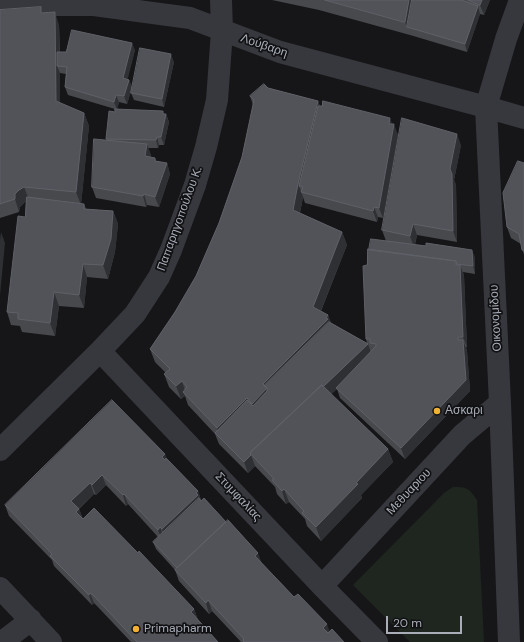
<!DOCTYPE html>
<meta charset="utf-8">
<style>
body{margin:0}
#map{position:relative;width:524px;height:642px;overflow:hidden;background:#161618;font-family:"DM Sans",sans-serif}
canvas{display:block}
.scale{position:absolute;left:386px;top:616px;width:76px;height:18px;box-sizing:border-box;border:2px solid #a8adb8;border-top:0;padding-left:5px;font-size:12px;line-height:14px;white-space:nowrap;color:#a8adb8;-webkit-text-stroke:3px #111113;paint-order:stroke}
</style>
<div id="map">
<canvas width="524" height="642"></canvas>
<div class="scale">20 m</div>
</div>
<script>
const c = document.querySelector('canvas').getContext('2d');
c.lineJoin = 'round';
function paint(path, color) { c.fillStyle = color; c.fill(path, 'evenodd'); }
function trace(path, color, width, dash) { c.strokeStyle = color; c.lineWidth = width; c.lineCap = dash ? 'butt' : 'round'; c.setLineDash(dash || []); c.stroke(path); }
function drawText(font, color, halo, rows, align = 'center') {
  c.font = font + ' "DM Sans",sans-serif'; c.lineWidth = 3.5; c.setLineDash([]); c.textBaseline = 'middle'; c.strokeStyle = halo; c.fillStyle = color; for (const [text, x, y, turn = 0] of rows) {
    c.save(); c.translate(x, y); c.rotate((+turn || 0) * Math.PI / 180); c.textAlign = isNaN(turn) ? turn : align; if (halo) c.strokeText(text, 0, 0); c.fillText(text, 0, 0); c.restore();
  }
}
paint(new Path2D(`
 M 453,487 C 467,487 469,488 477,500 L 484,642 L 410,642 L 353,585 L 444,493 Z`), '#1e261f');
trace(new Path2D(`
 M 0,7 L 16,5 L 94,5 L 190,18 L 280,52 L 486,107 L 524,118
 M 100,351 L 322,586 L 377,642
 M 0,450 L 100,351 L 135,314 L 159,277 L 171,250 L 195,185 L 206,147 L 217,100 L 222,31 L 221,0
 M 322,586 L 462,435 L 500,403
 M 0,588 L 51,642
 M 2,642 L 31,620
 M 509,642 L 500,403 L 486,107 L 506,39 L 520,0`), '#37383d', 22);
paint(new Path2D(`
 M 272,0 L 490,0 L 484,15 L 480,14 L 467,52 L 410,35 L 319,10 Z
 M 0,10 L 43,13 L 59,25 L 60,52 L 135,50 L 127,79 L 129,80 L 132,87 L 174,62 L 164,107 L 134,100 L 131,93 L 132,88 L 127,104 L 119,102 L 117,109 L 166,114 L 169,122 L 164,145 L 159,145 L 158,148 L 148,148 L 151,155 L 151,157 L 155,158 L 156,161 L 167,163 L 170,174 L 159,207 L 147,205 L 146,207 L 96,198 L 92,187 L 106,140 L 106,139 L 115,112 L 115,109 L 68,95 L 65,87 L 66,74 L 60,73 L 60,103 L 84,113 L 89,126 L 81,204 L 84,204 L 86,209 L 113,211 L 118,224 L 115,252 L 108,279 L 87,277 L 84,308 L 59,306 L 55,336 L 22,332 L 20,326 L 11,325 L 7,312 L 25,217 L 26,201 L 20,207 L 19,212 L 0,218 Z
 M 268,88 L 318,101 L 320,106 L 392,124 L 398,135 L 383,218 L 378,217 L 377,222 L 305,203 L 303,197 L 300,213 L 342,232 L 347,245 L 321,311 L 328,315 L 331,323 L 367,343 L 366,339 L 367,265 L 369,250 L 386,241 L 382,230 L 461,145 L 454,180 L 456,185 L 457,242 L 417,235 L 415,245 L 475,257 L 475,274 L 463,272 L 464,276 L 467,347 L 466,347 L 467,351 L 470,391 L 405,459 L 340,398 L 337,389 L 331,394 L 388,449 L 393,462 L 361,495 L 362,498 L 321,541 L 307,526 L 305,519 L 289,502 L 286,504 L 277,494 L 275,487 L 255,466 L 248,473 L 219,444 L 215,434 L 188,405 L 185,396 L 181,399 L 169,387 L 164,374 L 166,373 L 155,362 L 150,349 L 175,312 L 196,276 L 219,223 L 242,157 L 253,105 L 250,96 Z
 M 524,163 L 524,255 L 521,244 L 511,238 L 507,227 Z
 M 165,454 L 166,458 L 198,491 L 201,500 L 294,597 L 329,631 L 344,642 L 241,642 L 212,611 L 209,614 L 179,581 L 175,570 L 156,549 L 153,542 L 158,537 L 128,504 L 126,506 L 106,485 L 96,495 L 94,494 L 79,509 L 83,519 L 138,553 L 194,609 L 198,620 L 218,642 L 131,642 L 97,606 L 94,603 L 92,605 L 54,566 L 52,560 L 9,516 L 5,505 Z`), '#47494d');
paint(new Path2D(`
 M 409,0 L 415,0 L 407,27 L 405,22 Z
 M 482,0 L 490,0 L 484,15 L 480,5 Z
 M 478,6 L 480,14 L 467,52 L 465,44 Z
 M 55,12 L 59,25 L 60,66 L 57,66 L 60,73 L 60,114 L 56,101 Z
 M 132,43 L 135,50 L 126,86 L 123,78 Z
 M 171,54 L 174,62 L 164,107 L 162,99 Z
 M 129,80 L 132,88 L 127,104 L 124,96 Z
 M 116,95 L 119,102 L 117,110 L 114,102 Z
 M 318,101 L 323,114 L 303,187 L 299,186 L 303,197 L 298,223 L 293,210 L 298,184 Z
 M 163,111 L 165,118 L 166,114 L 169,122 L 164,145 L 161,137 Z
 M 84,113 L 89,126 L 81,205 L 76,192 Z
 M 390,118 L 393,126 L 394,124 L 398,135 L 383,218 L 379,208 Z
 M 457,134 L 461,145 L 454,180 L 456,185 L 457,242 L 453,231 L 450,169 Z
 M 157,137 L 159,145 L 158,148 L 156,140 Z
 M 147,144 L 151,155 L 149,166 L 145,156 Z
 M 167,163 L 170,174 L 159,207 L 155,197 Z
 M 24,187 L 29,200 L 24,203 L 20,207 L 19,212 L 15,199 L 15,194 L 19,190 Z
 M 144,194 L 147,205 L 146,207 L 143,196 Z
 M 374,207 L 378,217 L 377,222 L 373,211 Z
 M 113,211 L 118,224 L 115,252 L 108,279 L 103,265 Z
 M 413,224 L 417,235 L 414,247 L 410,236 Z
 M 1,232 L 5,243 L 0,295 L 0,240 Z
 M 342,232 L 347,245 L 317,320 L 313,307 Z
 M 472,250 L 475,257 L 475,274 L 473,266 Z
 M 83,264 L 87,277 L 84,308 L 79,295 Z
 M 460,265 L 464,276 L 467,347 L 463,337 Z
 M 54,292 L 59,306 L 55,336 L 50,323 Z
 M 328,315 L 333,328 L 257,417 L 252,404 L 263,384 L 326,318 Z
 M 463,340 L 467,351 L 470,391 L 405,459 L 401,448 Z
 M 368,344 L 372,355 L 336,388 L 337,389 L 259,462 L 252,455 Z
 M 182,381 L 186,394 L 183,392 L 185,396 L 181,399 L 176,386 Z
 M 247,398 L 251,411 L 221,440 L 217,428 Z
 M 388,449 L 393,462 L 361,495 L 362,498 L 321,541 L 316,527 L 356,483 Z
 M 165,454 L 169,465 L 162,457 Z
 M 251,455 L 255,466 L 248,473 L 244,462 Z
 M 102,475 L 106,485 L 96,495 L 92,485 Z
 M 90,483 L 94,494 L 75,512 L 71,501 Z
 M 284,489 L 289,502 L 286,504 L 282,491 Z
 M 198,491 L 202,502 L 166,540 L 162,529 Z
 M 124,494 L 128,504 L 126,506 L 123,495 Z
 M 79,509 L 83,520 L 76,512 Z
 M 160,527 L 164,538 L 162,540 L 158,530 Z
 M 258,553 L 262,564 L 255,556 Z
 M 90,593 L 94,603 L 92,605 L 89,595 Z
 M 208,600 L 212,611 L 209,614 L 206,603 Z
 M 194,609 L 198,620 L 191,612 Z
 M 327,624 L 331,635 L 323,628 Z`), '#2f3033');
const building = new Path2D(`
 M 325,0 L 409,0 L 405,22 Z
 M 412,0 L 461,0 L 478,6 L 465,44 L 407,27 Z
 M 468,0 L 482,0 L 480,5 Z
 M 41,7 L 41,13 L 55,12 L 56,101 L 84,113 L 76,192 L 24,187 L 19,190 L 15,194 L 15,199 L 0,204 L 0,10 Z
 M 72,30 L 132,43 L 123,78 L 129,80 L 124,96 L 116,95 L 114,102 L 65,87 L 67,67 L 57,66 L 57,52 L 66,52 Z
 M 140,48 L 171,54 L 162,99 L 131,93 Z
 M 264,84 L 268,88 L 318,101 L 298,184 L 293,210 L 342,232 L 313,307 L 328,315 L 326,318 L 328,319 L 263,384 L 267,388 L 252,404 L 247,398 L 217,428 L 183,392 L 187,387 L 182,381 L 176,386 L 164,374 L 170,369 L 150,349 L 175,312 L 196,276 L 219,223 L 242,157 L 254,100 L 250,96 Z
 M 323,101 L 390,118 L 389,124 L 394,124 L 379,208 L 374,207 L 373,211 L 301,192 L 303,187 L 299,186 L 318,106 L 322,106 Z
 M 115,109 L 163,111 L 163,114 L 166,114 L 161,137 L 157,137 L 156,140 L 106,139 L 109,111 L 115,112 Z
 M 402,118 L 457,134 L 450,169 L 452,174 L 453,231 L 413,224 L 410,236 L 382,230 Z
 M 94,139 L 147,144 L 145,156 L 155,158 L 155,161 L 167,163 L 155,197 L 144,194 L 143,196 L 92,187 Z
 M 518,161 L 524,163 L 524,251 L 522,250 L 519,234 L 507,227 L 503,193 Z
 M 27,197 L 84,204 L 84,209 L 113,211 L 111,239 L 103,265 L 83,264 L 79,295 L 54,292 L 50,323 L 18,319 L 18,313 L 7,312 L 18,216 L 25,217 Z
 M 371,239 L 426,246 L 426,243 L 472,250 L 473,266 L 457,264 L 456,261 L 369,250 Z
 M 368,249 L 456,261 L 456,265 L 460,265 L 463,337 L 458,337 L 458,340 L 463,340 L 466,380 L 401,448 L 336,388 L 376,346 L 376,344 L 370,343 L 370,339 L 366,339 L 363,266 L 367,265 Z
 M 329,322 L 368,344 L 323,387 L 322,385 L 250,453 L 251,455 L 244,462 L 215,433 L 247,400 L 253,406 L 267,391 L 267,388 L 264,386 Z
 M 322,385 L 388,449 L 356,483 L 358,484 L 316,527 L 302,513 L 304,511 L 284,489 L 282,491 L 272,480 L 274,479 L 250,453 Z
 M 112,400 L 165,454 L 162,457 L 165,460 L 166,458 L 198,491 L 196,493 L 198,495 L 162,529 L 160,527 L 158,530 L 124,494 L 123,495 L 102,475 L 92,485 L 90,483 L 71,501 L 79,509 L 76,512 L 83,519 L 94,508 L 138,553 L 139,551 L 194,609 L 191,612 L 218,642 L 137,642 L 93,595 L 90,593 L 89,595 L 50,556 L 52,554 L 5,505 Z
 M 199,498 L 201,501 L 204,498 L 226,522 L 177,568 L 153,542 Z
 M 228,520 L 258,553 L 255,556 L 294,597 L 298,594 L 327,624 L 323,628 L 328,633 L 332,629 L 344,642 L 244,642 L 243,640 L 244,639 L 208,600 L 206,603 L 175,570 Z`);
paint(building, '#525359');
trace(building, '#5f6168', 1);
for (const [x, y, r, color] of [
 [437,411,4,"#f2b134"],
 [136,629,4,"#f2b134"]
]) { const dot = new Path2D(); dot.arc(x, y, r, 0, 2 * Math.PI); c.fillStyle = color; c.fill(dot); trace(dot, '#111113', 1.5); }
drawText('12px', '#a8adb8', '#111113', [
 ["Λούβαρη",264,46,19],
 ["Παπαρηγοπούλου Κ.",180,219,-70],
 ["Οικονομίδου",496,318,-93],
 ["Μεθυαριου",409,492,-47],
 ["Στυμφαλίας",238,497,47]
]);
drawText('12px', '#a8adb8', '#111113', [
 ["Ασκαρι",445,411],
 ["Primapharm",144,629]
], 'left');
</script>
